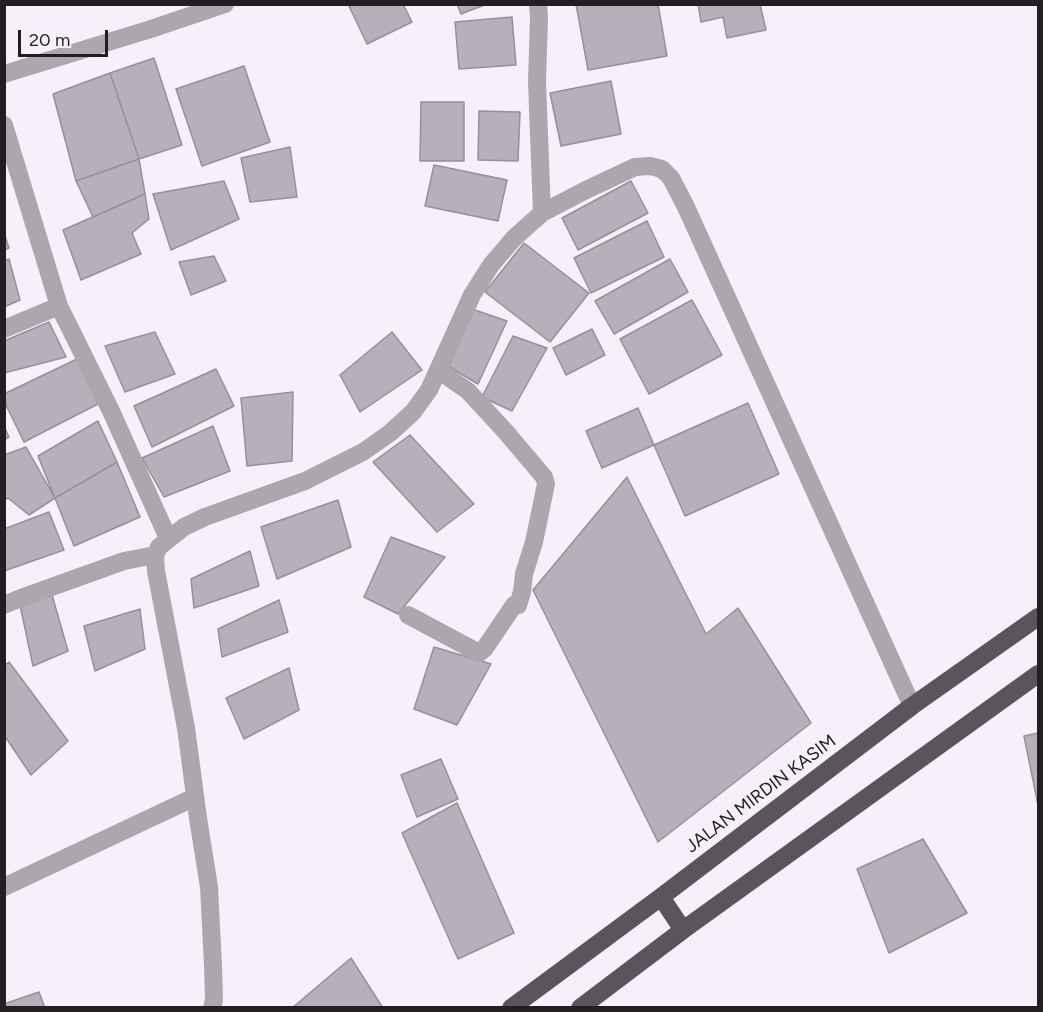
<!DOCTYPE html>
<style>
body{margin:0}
#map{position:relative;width:1043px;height:1012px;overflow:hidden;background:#f7effa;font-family:Figtree,sans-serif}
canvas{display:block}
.frame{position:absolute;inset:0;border:6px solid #221e22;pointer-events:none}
.scale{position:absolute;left:18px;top:30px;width:90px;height:27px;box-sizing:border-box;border:3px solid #221e22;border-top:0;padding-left:8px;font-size:18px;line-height:21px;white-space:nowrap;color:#221e22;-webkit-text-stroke:4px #f7effa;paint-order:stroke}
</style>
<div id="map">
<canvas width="1043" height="1012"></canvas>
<div class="frame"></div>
<div class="scale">20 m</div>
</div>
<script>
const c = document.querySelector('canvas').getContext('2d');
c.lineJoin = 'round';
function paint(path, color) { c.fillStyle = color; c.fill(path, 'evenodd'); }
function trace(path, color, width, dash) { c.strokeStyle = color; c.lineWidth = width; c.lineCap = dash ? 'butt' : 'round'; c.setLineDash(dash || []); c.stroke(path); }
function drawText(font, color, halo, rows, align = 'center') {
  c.font = font + ' Figtree,sans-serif'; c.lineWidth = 6; c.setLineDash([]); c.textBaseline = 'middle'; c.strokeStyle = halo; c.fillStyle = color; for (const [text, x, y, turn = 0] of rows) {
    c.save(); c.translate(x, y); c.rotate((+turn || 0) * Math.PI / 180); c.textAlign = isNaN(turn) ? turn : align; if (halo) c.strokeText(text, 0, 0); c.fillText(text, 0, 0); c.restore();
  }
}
const building = new Path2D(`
 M 348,4 L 403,4 L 412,22 L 367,44 Z
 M 457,4 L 487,4 L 461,14 Z
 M 576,4 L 658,4 L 667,56 L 588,70 Z
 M 698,4 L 760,4 L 766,30 L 727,38 L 723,17 L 701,22 Z
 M 512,17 L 516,65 L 459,69 L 455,22 Z
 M 154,58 L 182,145 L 139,159 L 110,73 Z
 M 244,66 L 270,142 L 202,166 L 176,89 Z
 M 110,73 L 139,159 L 76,181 L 53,94 Z
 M 611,81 L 621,134 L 561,146 L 550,93 Z
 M 421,102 L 464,102 L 464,161 L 420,161 Z
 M 479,111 L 520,112 L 518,161 L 478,160 Z
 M 290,147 L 297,197 L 250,202 L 241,158 Z
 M 139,159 L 145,194 L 93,217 L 76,181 Z
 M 434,165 L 507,180 L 498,221 L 425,206 Z
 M 224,181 L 239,219 L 171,250 L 153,194 Z
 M 631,181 L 648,213 L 578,250 L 562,218 Z
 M 145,194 L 149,219 L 132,233 L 141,254 L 81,280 L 63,230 Z
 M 647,221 L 664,257 L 591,293 L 574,258 Z
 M 4,233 L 9,248 L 4,250 Z
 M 524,243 L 589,293 L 550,342 L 485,292 Z
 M 214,256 L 226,281 L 191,295 L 179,262 Z
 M 9,259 L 20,300 L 4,307 L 4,261 Z
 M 670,259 L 688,292 L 614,334 L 595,301 Z
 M 692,300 L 722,355 L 649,394 L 620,339 Z
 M 472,309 L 507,321 L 478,384 L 448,366 Z
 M 49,322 L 66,357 L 4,373 L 4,341 Z
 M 592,329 L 605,355 L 566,375 L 553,348 Z
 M 155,332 L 175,374 L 125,392 L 105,346 Z
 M 392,332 L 422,370 L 360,412 L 340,375 Z
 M 513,336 L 547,348 L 512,411 L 482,397 Z
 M 79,358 L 98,404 L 24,442 L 4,401 L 4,394 Z
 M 216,369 L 234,406 L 152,447 L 134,406 Z
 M 293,392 L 292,461 L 247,466 L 241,398 Z
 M 748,403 L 779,474 L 685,516 L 654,445 Z
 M 638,408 L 654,445 L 602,468 L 586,431 Z
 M 98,421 L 117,462 L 55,498 L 38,456 Z
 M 4,426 L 9,437 L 4,440 Z
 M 213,426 L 230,471 L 164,497 L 142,458 Z
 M 410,435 L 474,504 L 437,532 L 373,462 Z
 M 26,447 L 55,498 L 29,515 L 8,498 L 4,500 L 4,455 Z
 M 117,462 L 140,517 L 74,546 L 55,498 Z
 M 627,477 L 706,634 L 738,608 L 811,723 L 658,842 L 533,590 Z
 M 338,500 L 351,547 L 277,579 L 261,527 Z
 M 49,512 L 64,550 L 4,571 L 4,529 Z
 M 391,537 L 445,557 L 398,614 L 364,597 Z
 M 250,551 L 259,586 L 194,608 L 191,579 Z
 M 52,595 L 68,651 L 33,666 L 20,605 Z
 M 279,600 L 288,632 L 222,657 L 218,629 Z
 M 140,609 L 145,649 L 95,671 L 84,626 Z
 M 434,647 L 491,664 L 457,725 L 414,709 Z
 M 9,662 L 68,741 L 31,775 L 4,735 L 4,666 Z
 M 289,668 L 299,710 L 244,739 L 226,698 Z
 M 1038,733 L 1038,805 L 1024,736 Z
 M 441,759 L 458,799 L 417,817 L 401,775 Z
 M 457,803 L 514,933 L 458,959 L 402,833 Z
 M 923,839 L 967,913 L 889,953 L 857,869 Z
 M 351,958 L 383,1008 L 292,1008 Z
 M 39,992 L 45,1008 L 4,1008 L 4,1004 Z`);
paint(building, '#b7afba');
trace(building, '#978f99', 1.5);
trace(new Path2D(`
 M 538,4 L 539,17 L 537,82 L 542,213
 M 4,74 L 151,29 L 225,4
 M 4,125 L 59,306 L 111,411 L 168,538
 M 4,329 L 59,306
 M 4,605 L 21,598 L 124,561 L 155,555
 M 408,615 L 479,653 L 485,648 L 514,605 L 518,605 L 522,592 L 524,574 L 534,542 L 546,484 L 544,477 L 505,431 L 468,391 L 438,370
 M 4,887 L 195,797
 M 212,1008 L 214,1000 L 213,965 L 209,887 L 198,818 L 186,728 L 156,571 L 155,555 L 159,547 L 184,527 L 205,517 L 305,481 L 363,452 L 390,433 L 413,412 L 429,390 L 472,295 L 491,265 L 514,238 L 542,213 L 586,190 L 635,167 L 650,166 L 662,169 L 671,178 L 686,207 L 912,706`), '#aba7ac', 18);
trace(new Path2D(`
 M 661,897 L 683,930
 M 511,1008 L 661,897 L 912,706 L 1038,617
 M 580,1008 L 683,930 L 1038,674`), '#5b545d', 18);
drawText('18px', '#221e22', '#f7effa', [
 ["JALAN MIRDIN KASIM",761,794,-37]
]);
</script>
